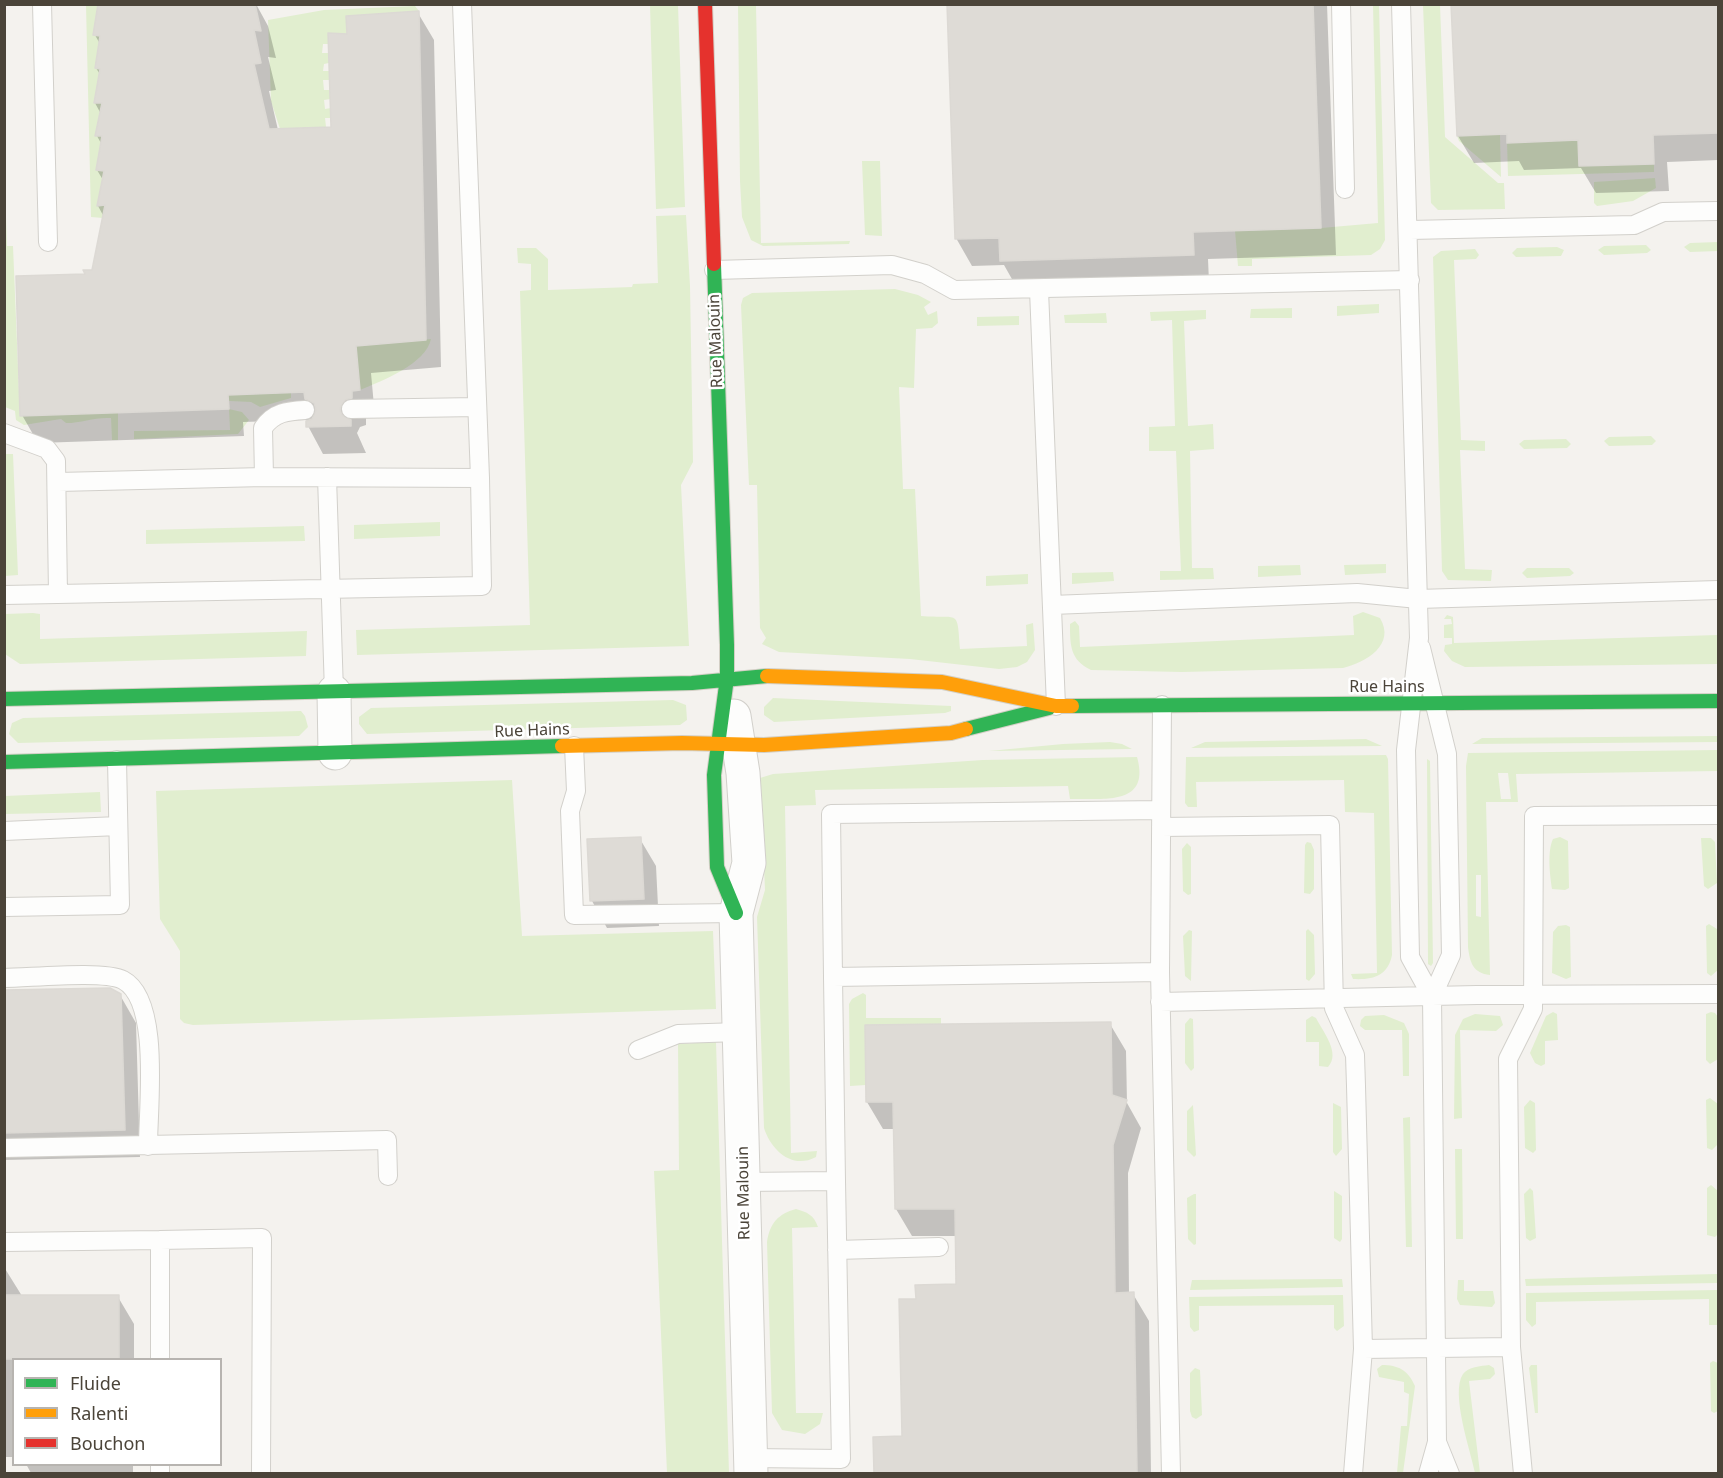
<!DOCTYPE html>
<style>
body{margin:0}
#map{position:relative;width:1723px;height:1478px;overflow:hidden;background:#f4f2ee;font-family:"Noto Sans",sans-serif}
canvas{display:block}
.frame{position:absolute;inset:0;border:6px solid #4b4439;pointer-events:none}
.legend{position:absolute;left:12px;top:1358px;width:210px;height:108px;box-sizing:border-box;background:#fff;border:2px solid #b7b4b0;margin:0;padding:8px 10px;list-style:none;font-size:18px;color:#4b4439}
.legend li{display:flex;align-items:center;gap:12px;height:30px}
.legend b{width:30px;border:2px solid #b7b4b0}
</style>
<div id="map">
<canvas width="1723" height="1478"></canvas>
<div class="frame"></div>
<ul class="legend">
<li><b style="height:8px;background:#30b455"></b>Fluide</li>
<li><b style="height:8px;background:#ff9f0a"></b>Ralenti</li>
<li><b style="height:8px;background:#e5322d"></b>Bouchon</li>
</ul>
</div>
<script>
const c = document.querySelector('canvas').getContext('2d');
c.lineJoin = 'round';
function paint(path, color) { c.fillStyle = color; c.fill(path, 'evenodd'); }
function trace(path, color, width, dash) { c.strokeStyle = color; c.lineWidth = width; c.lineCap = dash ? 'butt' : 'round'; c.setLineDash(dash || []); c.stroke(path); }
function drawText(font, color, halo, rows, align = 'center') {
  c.font = font + ' "Noto Sans",sans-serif'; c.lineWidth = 5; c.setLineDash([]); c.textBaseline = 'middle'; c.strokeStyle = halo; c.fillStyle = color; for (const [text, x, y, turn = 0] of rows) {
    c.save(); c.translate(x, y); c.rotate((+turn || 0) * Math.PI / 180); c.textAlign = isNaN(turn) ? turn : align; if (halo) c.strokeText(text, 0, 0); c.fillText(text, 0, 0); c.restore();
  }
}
paint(new Path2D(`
 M 86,5 L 98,5 L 93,35 L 100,36 L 95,68 L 100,69 L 94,103 L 102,103 L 96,136 L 102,136 L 96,170 L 104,171 L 97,206 L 105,205 L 103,218 L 91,217 Z
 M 650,5 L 678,5 L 685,207 L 656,209 Z
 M 738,5 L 756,5 L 761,243 L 850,241 L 849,244 L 763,246 L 751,240 L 742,217 L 740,181 Z
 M 1373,5 L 1379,5 L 1385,240 L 1380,249 L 1371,255 L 1252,259 L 1252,266 L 1238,266 L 1235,231 L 1321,228 L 1378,223 Z
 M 1423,5 L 1440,5 L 1445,137 L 1498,183 L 1504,183 L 1505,209 L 1438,210 L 1431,203 Z
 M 415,6 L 419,11 L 347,16 L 347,34 L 328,33 L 329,44 L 323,44 L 322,53 L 328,53 L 329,63 L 324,64 L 323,71 L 330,71 L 330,80 L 323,80 L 324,90 L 331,90 L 331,99 L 324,100 L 325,109 L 331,108 L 332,118 L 325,118 L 326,127 L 280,129 L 271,101 L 268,20 L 324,10 Z
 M 1500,134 L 1501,177 L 1459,141 L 1457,136 Z
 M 1578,140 L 1579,166 L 1654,164 L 1654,172 L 1508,176 L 1507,143 Z
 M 4,159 L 7,246 L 13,246 L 20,416 L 118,412 L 118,440 L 112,440 L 111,418 C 95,417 82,423 66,423 L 61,419 L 24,425 L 16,420 L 15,411 L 5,407 Z
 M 862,161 L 880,161 L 882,236 L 865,235 Z
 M 1655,178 L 1656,188 L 1633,201 L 1597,206 L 1594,203 L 1594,182 Z
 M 686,215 L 690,286 L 693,462 L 681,485 L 689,646 L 357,655 L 356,630 L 530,625 L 520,291 L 531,290 L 531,264 L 518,263 L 517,248 L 536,248 L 548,259 L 548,290 L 632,287 L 633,284 L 658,283 L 656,216 Z
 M 1718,242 L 1718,251 L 1690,252 L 1684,247 L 1690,243 Z
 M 1646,245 L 1651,250 L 1647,253 L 1604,255 L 1598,250 L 1604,246 Z
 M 1557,247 L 1564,250 L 1561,256 L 1516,257 L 1512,253 L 1517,248 Z
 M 1475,249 L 1479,255 L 1476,259 L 1454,260 L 1461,440 L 1485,441 L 1485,451 L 1460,450 L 1465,569 L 1492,570 L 1491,581 L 1448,580 L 1442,571 L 1433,257 L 1441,251 Z
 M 895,289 L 918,295 L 931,302 L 924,307 L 928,315 L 937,311 L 938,323 L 932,328 L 916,329 L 914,388 L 899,387 L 903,489 L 915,489 L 921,616 C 960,619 957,608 960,649 L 1027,646 L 1026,625 L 1033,623 L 1035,650 L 1027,662 L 1017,667 L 999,669 L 910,659 L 779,652 L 762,644 L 766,638 L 760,628 L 757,485 L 749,485 L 741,305 L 743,298 L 752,293 Z
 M 1379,304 L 1379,313 L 1337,316 L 1337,306 Z
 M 1292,308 L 1292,318 L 1250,318 L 1251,309 Z
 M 1206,310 L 1206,319 L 1184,321 L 1188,426 L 1213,424 L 1214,449 L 1190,451 L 1192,568 L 1213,568 L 1214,579 L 1160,580 L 1160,571 L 1181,571 L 1176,451 L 1149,451 L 1149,427 L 1175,426 L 1172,320 L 1151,321 L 1150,312 Z
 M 1106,313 L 1107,323 L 1065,323 L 1064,315 Z
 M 1019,316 L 1019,325 L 977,326 L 977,317 Z
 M 355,337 L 365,345 L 431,339 C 426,364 382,381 360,390 Z
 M 291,393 L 291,398 L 260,407 L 251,402 L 229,401 L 228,395 Z
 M 229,409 L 242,412 L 249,420 L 238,434 L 134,439 L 134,431 L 230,430 Z
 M 1651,436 L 1656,441 L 1652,445 L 1609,446 L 1604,441 L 1609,437 Z
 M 1566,439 L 1571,444 L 1567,448 L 1524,449 L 1519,444 L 1524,440 Z
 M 5,454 L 13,454 L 18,575 L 5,576 Z
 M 440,522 L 440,536 L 354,539 L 354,525 Z
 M 304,526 L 305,541 L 146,544 L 146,530 Z
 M 1386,564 L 1386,573 L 1345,575 L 1344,565 Z
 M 1300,565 L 1301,575 L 1258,577 L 1258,566 Z
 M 1527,568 L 1569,568 L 1574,573 L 1570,576 L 1527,578 L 1522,573 Z
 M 1113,572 L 1114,581 L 1072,584 L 1072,573 Z
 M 1028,574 L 1028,584 L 986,586 L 986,576 Z
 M 1363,612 L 1380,618 C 1396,645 1366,662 1343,668 L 1182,672 L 1091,670 C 1070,660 1070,645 1070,624 L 1075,621 L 1079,626 L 1080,647 L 1354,635 L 1353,616 Z
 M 33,613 L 40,614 L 40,639 L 307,631 L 306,656 L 20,664 L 5,654 L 5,614 Z
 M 1447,615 L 1453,617 L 1454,643 L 1718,635 L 1718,664 L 1465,667 L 1452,661 L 1444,651 L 1445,645 L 1452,644 L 1452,638 L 1444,638 L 1444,625 L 1452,624 L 1451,619 L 1444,619 Z
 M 773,698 L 951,706 L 951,711 L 945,713 L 774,722 L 764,715 L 764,707 Z
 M 673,700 L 686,705 L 687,720 L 680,725 L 367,734 L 359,724 L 359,717 L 371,708 Z
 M 301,711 L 305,716 L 308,727 L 299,736 L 18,743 L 9,734 L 12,723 L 23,718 Z
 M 1718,736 L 1718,742 L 1472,744 L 1482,738 L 1492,738 Z
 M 1366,739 L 1382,746 L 1191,748 L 1205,742 Z
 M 1110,742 L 1122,744 L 1132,749 L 989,751 L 1063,744 Z
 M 1718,750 L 1718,771 L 1516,774 L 1518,802 L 1486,802 L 1490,975 C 1473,973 1470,963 1468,947 L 1466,766 L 1468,753 ZM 1498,773 L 1508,773 L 1511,799 L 1501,799 ZM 1476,875 L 1481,875 L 1481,917 L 1476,916 Z
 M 1386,755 L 1388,759 L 1392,955 C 1388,976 1373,980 1353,979 L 1351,974 L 1377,973 L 1374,813 L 1345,812 L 1344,780 L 1196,782 L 1197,807 L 1188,807 L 1185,803 L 1186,757 Z
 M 1137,757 C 1151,807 1102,798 1070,799 L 1068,786 L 815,790 L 816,805 L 785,806 L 791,1153 L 817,1151 L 816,1157 C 792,1170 771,1150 764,1128 L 757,917 L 765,890 L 760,778 L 773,774 L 983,760 Z
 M 1427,759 L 1430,761 L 1433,963 L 1431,966 L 1428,964 Z
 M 512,780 L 522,936 L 713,931 L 716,1009 L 193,1025 L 184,1023 L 180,1019 L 180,951 L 160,919 L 156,791 Z
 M 100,792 L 101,812 L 5,814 L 5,796 Z
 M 1560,837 L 1568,841 L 1569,888 L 1565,890 L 1552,889 C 1550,875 1547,852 1553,839 Z
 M 1701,838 L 1711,838 L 1715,842 L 1717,883 L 1708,889 L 1704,886 Z
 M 1307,842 L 1311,843 L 1314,850 L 1314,889 L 1310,894 L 1304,893 L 1305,845 Z
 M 1187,843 L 1191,847 L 1191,894 L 1188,895 L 1183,891 L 1182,849 Z
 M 1709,924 L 1717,929 L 1718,970 L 1711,976 L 1707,973 L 1706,926 Z
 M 1566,925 L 1570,927 L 1571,977 L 1566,979 L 1552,973 L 1553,932 L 1558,926 Z
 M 1308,929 L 1314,935 L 1315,974 L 1309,981 L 1306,979 L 1306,931 Z
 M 1189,930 L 1192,931 L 1191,981 L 1185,976 L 1183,936 Z
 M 863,993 L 866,995 L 866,1018 L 941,1018 L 941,1024 L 865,1025 L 866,1085 L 850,1086 L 849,1004 L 852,999 Z
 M 1553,1012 L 1557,1014 L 1558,1040 L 1545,1041 L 1545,1064 L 1541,1066 L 1535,1063 L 1530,1053 L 1546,1016 Z
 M 1711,1012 L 1715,1013 L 1718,1017 L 1718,1059 L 1710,1064 L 1706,1060 L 1706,1014 Z
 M 1475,1014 L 1500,1016 L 1503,1025 L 1496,1031 L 1460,1030 L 1462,1118 L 1454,1119 L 1455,1035 L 1463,1019 Z
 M 1384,1015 L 1404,1023 L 1409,1034 L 1409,1076 L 1403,1076 L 1402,1030 L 1365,1030 L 1360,1026 L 1361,1020 L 1365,1016 Z
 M 1312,1016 L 1316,1018 C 1323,1032 1341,1053 1328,1067 L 1319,1066 L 1319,1042 L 1306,1042 L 1306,1020 Z
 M 1190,1018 L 1193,1019 L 1194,1068 L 1191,1071 L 1185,1063 L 1185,1024 Z
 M 716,1042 L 729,1473 L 667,1473 L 654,1171 L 679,1170 L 678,1044 Z
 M 1710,1098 L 1718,1104 L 1718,1144 L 1712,1150 L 1707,1148 L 1706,1100 Z
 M 1530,1100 L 1535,1103 L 1536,1150 L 1533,1153 L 1525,1148 L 1524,1107 Z
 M 1333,1103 L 1341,1107 L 1342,1149 L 1336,1156 L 1333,1152 Z
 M 1193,1105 L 1196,1155 L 1194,1157 L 1187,1150 L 1187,1111 Z
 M 1410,1117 L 1412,1247 L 1406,1247 L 1403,1118 Z
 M 1455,1149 L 1462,1149 L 1463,1239 L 1456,1239 Z
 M 1711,1185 L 1718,1191 L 1718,1234 L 1715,1237 L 1707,1235 L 1707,1188 Z
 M 1530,1188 L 1533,1191 L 1536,1238 L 1530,1241 L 1526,1238 L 1524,1194 Z
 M 1334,1191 L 1342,1196 L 1342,1239 L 1340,1242 L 1334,1238 Z
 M 1194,1194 L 1196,1194 L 1196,1244 L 1194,1245 L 1188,1239 L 1187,1198 Z
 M 796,1209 C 807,1212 814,1215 818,1227 L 792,1228 L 796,1413 L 823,1413 L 820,1424 L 805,1434 L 782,1430 L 772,1413 L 767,1242 C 770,1223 778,1214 796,1209 Z
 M 1717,1274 L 1718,1283 L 1526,1286 L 1525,1279 Z
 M 1342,1279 L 1343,1287 L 1190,1290 L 1192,1280 Z
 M 1458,1280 L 1464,1280 L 1464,1291 L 1493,1291 L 1495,1303 L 1492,1307 L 1460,1305 L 1457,1299 Z
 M 1718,1290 L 1717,1325 L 1709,1325 L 1709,1299 L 1536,1302 L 1536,1324 L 1532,1327 L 1526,1320 L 1526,1293 Z
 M 1343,1295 L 1344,1326 L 1337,1331 L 1334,1328 L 1334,1305 L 1199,1306 L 1199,1330 L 1194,1332 L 1190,1327 L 1189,1297 Z
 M 1713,1361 L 1718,1363 L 1718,1411 L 1714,1413 L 1711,1411 L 1710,1363 Z
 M 1382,1365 C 1398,1365 1408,1370 1415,1386 L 1403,1473 L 1397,1473 L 1401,1426 L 1407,1426 L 1409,1394 L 1404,1392 L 1404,1382 L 1379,1377 L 1377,1369 Z
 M 1489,1365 L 1494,1368 L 1495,1374 L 1490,1379 L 1469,1381 L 1480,1473 L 1475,1473 C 1471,1452 1450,1393 1463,1374 C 1468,1367 1481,1366 1489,1365 Z
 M 1531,1365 L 1537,1365 L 1538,1413 L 1535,1413 L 1529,1368 Z
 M 1195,1368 L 1200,1370 L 1202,1415 L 1196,1419 L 1192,1417 L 1190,1411 L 1190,1373 Z`), '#e1eecf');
paint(new Path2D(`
 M 229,4 L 256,4 L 268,26 L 276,58 L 268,57 L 276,90 L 269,91 L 278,130 L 333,129 L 348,35 L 418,13 L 434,40 L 441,367 L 371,373 L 375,417 L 366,418 L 366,425 L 360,427 L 357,433 L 366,453 L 323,454 L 308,426 L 307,420 L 243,422 L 244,436 L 38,443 L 22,415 L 87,275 L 93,272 L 104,217 L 98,206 L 103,180 L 97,170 L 102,145 L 97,136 L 101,114 L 95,103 L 101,76 L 96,68 L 100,44 L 95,35 Z
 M 948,4 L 1327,4 L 1336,255 L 1208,259 L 1209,282 L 1017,288 L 1004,265 L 972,266 L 956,238 Z
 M 1718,4 L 1718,160 L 1667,162 L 1669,191 L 1596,193 L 1581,168 L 1524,170 L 1519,161 L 1474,163 L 1458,136 Z
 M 640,839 L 656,866 L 659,926 L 607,928 L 592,901 Z
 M 4,992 L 120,995 L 136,1023 L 140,1157 L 4,1160 Z
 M 1110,1024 L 1126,1051 L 1127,1103 L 1141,1128 L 1128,1173 L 1129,1294 L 1133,1294 L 1149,1321 L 1151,1474 L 875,1474 L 875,1438 L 903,1438 L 917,1300 L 958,1285 L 957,1236 L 912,1236 L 896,1209 L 895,1129 L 883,1129 L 867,1102 L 866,1026 Z
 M 4,1267 L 22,1296 L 118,1297 L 134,1324 L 134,1360 L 14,1360 L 14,1457 L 4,1457 Z
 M 26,1464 L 133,1464 L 133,1474 L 31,1473 Z`), '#0003');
const building = new Path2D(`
 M 98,4 L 255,4 L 261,31 L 254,30 L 261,63 L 254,64 L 269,129 L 331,127 L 328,33 L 347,34 L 346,16 L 419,11 L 426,340 L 356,346 L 360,390 L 352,391 L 352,398 L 345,400 L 340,409 L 342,415 L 351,420 L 351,426 L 306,427 L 306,421 L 312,419 L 316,410 L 314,403 L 305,399 L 304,392 L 228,395 L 229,409 L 20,416 L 16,276 L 85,274 L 83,270 L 92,270 L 105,205 L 97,206 L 104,171 L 96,170 L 102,136 L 95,136 L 102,103 L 94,103 L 100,69 L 95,68 L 100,36 L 93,35 Z
 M 947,4 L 1313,4 L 1321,228 L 1193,232 L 1194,255 L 1000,261 L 999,238 L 955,239 Z
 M 1451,4 L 1719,4 L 1719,133 L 1653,135 L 1654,164 L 1579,166 L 1578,140 L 1507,143 L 1507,134 L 1457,136 Z
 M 641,837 L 644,899 L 590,901 L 587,839 Z
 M 110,988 L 121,994 L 125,1130 L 4,1133 L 4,990 Z
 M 1111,1022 L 1112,1095 L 1127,1100 L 1113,1145 L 1115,1293 L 1134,1292 L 1137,1473 L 874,1473 L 873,1437 L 902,1436 L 899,1299 L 916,1299 L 915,1285 L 956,1284 L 955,1209 L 895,1209 L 893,1102 L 866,1102 L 865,1025 Z
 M 4,1295 L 119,1295 L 119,1359 L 4,1359 Z`);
paint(building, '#dedbd6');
trace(building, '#dcd9d4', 1.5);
const lane = new Path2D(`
 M 42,4 L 48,242
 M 462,4 L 480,478
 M 1341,4 L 1345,189
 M 1401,4 L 1419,638 L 1406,750 L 1410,957 L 1432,997
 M 1410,230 L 1634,225 L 1663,212 L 1718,211
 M 714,270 L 892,265 L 925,274 L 954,290 L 1410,280
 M 1039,290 L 1056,706
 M 351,409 L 477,407
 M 4,433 L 47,449 L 56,461 L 58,594
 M 264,477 L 263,428 C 274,412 288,411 305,410
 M 327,477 L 334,692
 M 4,595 L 482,586 L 480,478 L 264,477 L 58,482
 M 1052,605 L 1357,593 L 1418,599 L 1718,590
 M 1421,648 L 1447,754 L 1451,955 L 1432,997 L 1437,1442 L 1428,1474
 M 1162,705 L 1160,972 L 1171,1474
 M 574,746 L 576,791 L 570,811 L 574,915 L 736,913
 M 1161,827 L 1330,825 L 1334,1008 L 1355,1055 L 1356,1086 L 1363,1349 L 1353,1474
 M 4,831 L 118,826
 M 4,907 L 120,905 L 117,760
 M 833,977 L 831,814 L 1161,810
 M 4,978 C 29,978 104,970 123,980 C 161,1000 148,1107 148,1146
 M 1160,1002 L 1477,995 L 1718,994
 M 638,1050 L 678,1034 L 739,1032
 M 4,1148 L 387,1140 L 388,1176
 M 836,1181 L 833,977 L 1160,972
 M 743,1182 L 836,1181 L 841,1459 L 750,1458
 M 160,1240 L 262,1238 L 261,1474
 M 4,1242 L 160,1240 L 160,1360
 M 837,1250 L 939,1247
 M 1363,1349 L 1511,1347
 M 1437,1442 L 1450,1474
 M 160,1474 L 160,1464
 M 1523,1474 L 1511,1347 L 1508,1059 L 1533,1009 L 1534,816 L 1718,815`);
const street = new Path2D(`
 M 334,692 L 335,753
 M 734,716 L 743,773 L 749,863 L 736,913 L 751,1474`);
const fast = new Path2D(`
 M 714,264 L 727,645 L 727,678 L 714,775 L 717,867 L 736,913
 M 4,699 L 692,683 L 767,676
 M 1072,706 L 1718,701
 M 966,729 L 1049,708
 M 4,762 L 562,746`);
const slow = new Path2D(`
 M 767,676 L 942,682 L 1056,706 L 1072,706
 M 562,746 L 682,743 L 764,745 L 951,733 L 966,729`);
const jam = new Path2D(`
 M 705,4 L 714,264`);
trace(lane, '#d2d0cb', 20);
trace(street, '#d2d0cb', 35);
trace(fast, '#d3cfc5', 16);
trace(slow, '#d3cfc5', 16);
trace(jam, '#d3cfc5', 16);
trace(lane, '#fdfdfc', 18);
trace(street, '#fdfdfc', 33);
trace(fast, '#30b455', 14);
trace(slow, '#ff9f0a', 14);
trace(jam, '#e5322d', 14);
drawText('16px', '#4b4439', '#fff', [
 ["Rue Malouin",716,341,-92],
 ["Rue Hains",1387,687],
 ["Rue Hains",532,731,-2],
 ["Rue Malouin",744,1193,-91]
]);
</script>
